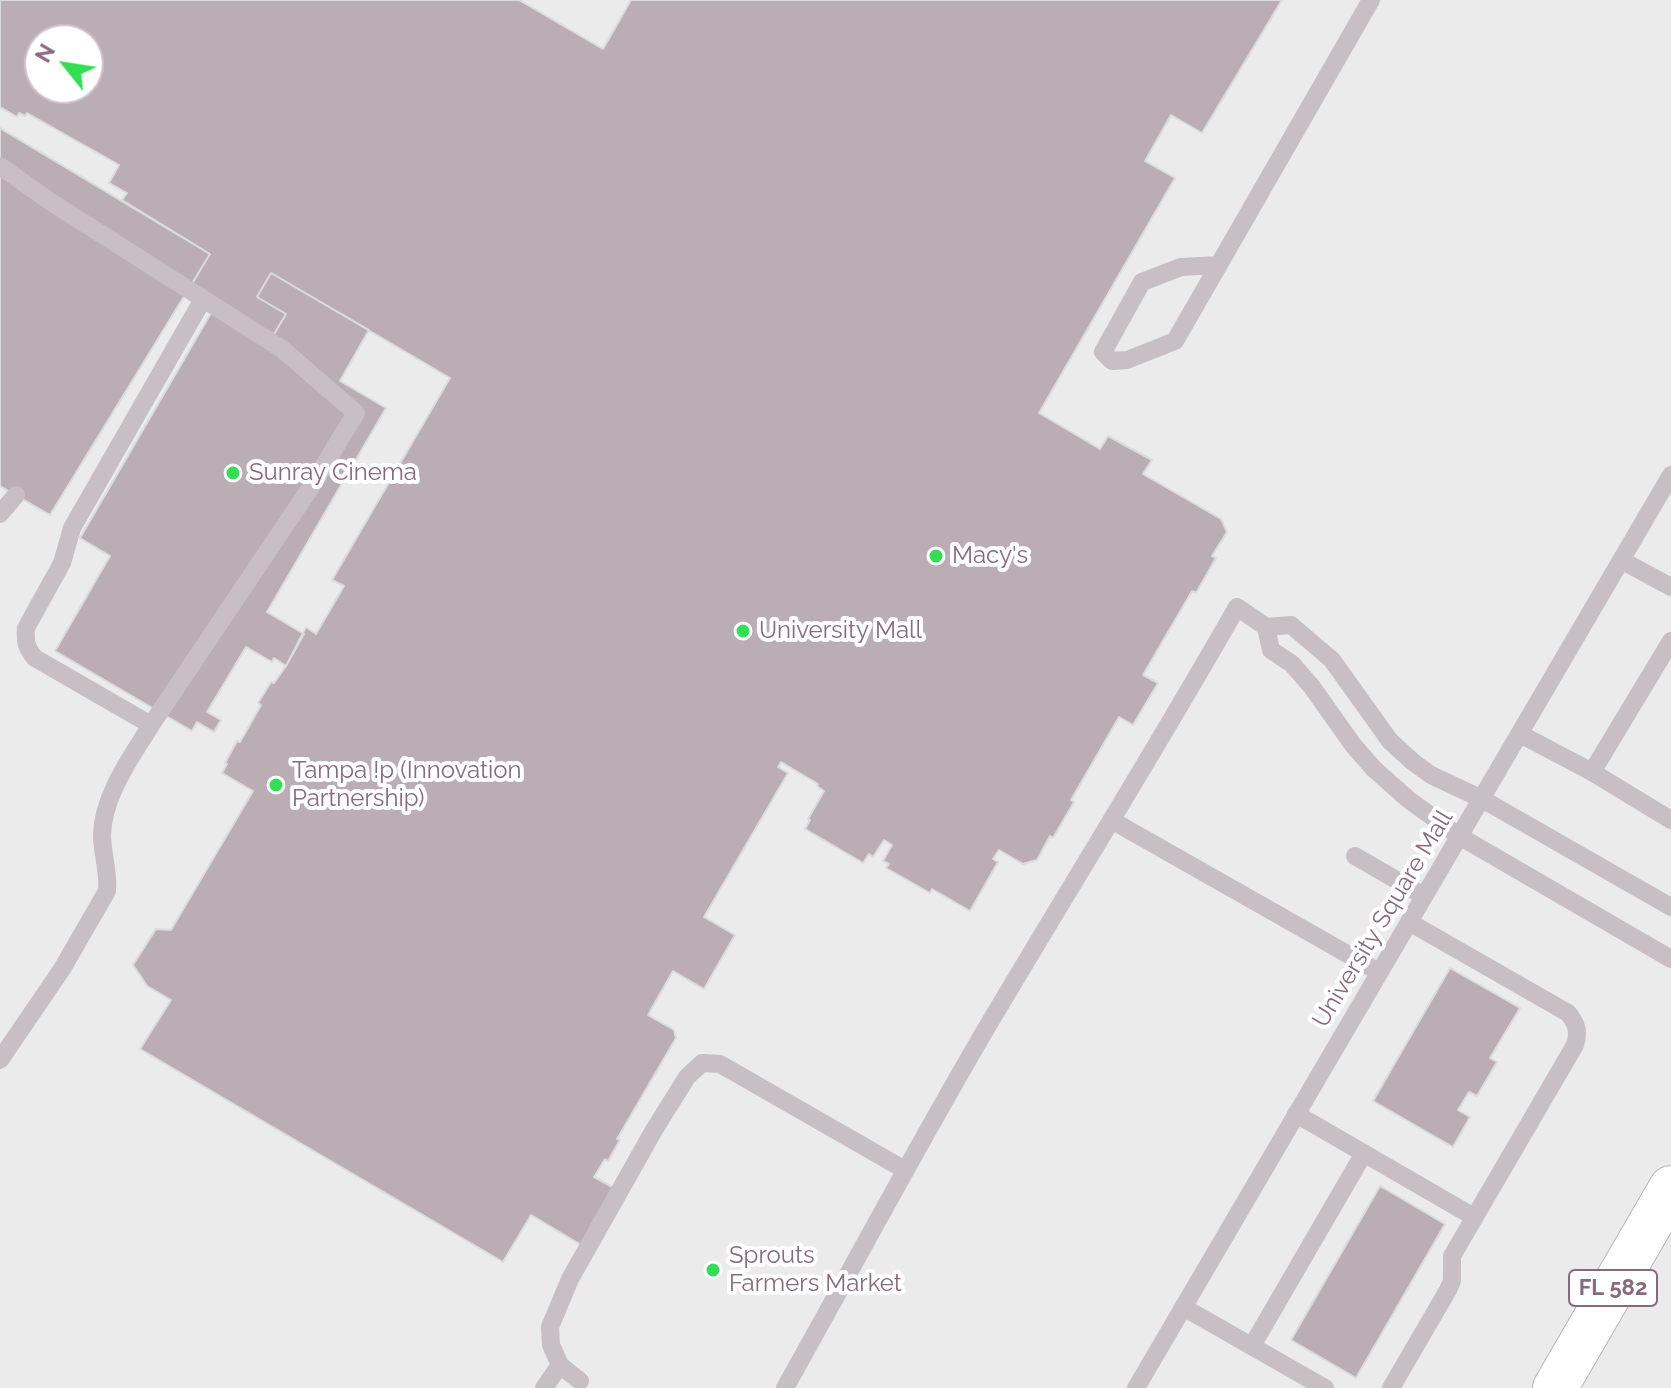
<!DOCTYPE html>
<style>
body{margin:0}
#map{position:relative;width:1671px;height:1388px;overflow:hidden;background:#f8fafa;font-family:Raleway,sans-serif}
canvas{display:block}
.north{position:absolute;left:24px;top:24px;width:80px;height:80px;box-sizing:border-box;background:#fff;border:2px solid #cfc3ca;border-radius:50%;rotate:300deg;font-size:22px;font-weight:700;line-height:32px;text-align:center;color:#886a7b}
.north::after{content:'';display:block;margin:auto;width:28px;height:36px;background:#32df54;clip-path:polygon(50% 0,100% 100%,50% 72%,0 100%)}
</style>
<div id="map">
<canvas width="1671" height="1388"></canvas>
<div class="north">N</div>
</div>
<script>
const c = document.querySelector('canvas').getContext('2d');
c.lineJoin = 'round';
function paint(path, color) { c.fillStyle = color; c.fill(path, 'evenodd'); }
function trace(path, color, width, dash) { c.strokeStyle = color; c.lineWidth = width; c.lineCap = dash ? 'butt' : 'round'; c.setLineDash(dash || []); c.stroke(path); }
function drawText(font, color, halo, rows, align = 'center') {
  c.font = font + ' Raleway,sans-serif'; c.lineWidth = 8; c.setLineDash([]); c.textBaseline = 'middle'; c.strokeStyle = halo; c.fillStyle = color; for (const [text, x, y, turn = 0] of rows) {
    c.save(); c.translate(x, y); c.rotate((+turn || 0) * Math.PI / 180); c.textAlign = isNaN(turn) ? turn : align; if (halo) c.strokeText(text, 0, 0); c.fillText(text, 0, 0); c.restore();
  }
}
paint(new Path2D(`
 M 0,0 L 1671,0 L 1671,1388 L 0,1388 ZM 40,40 L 88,40 L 88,88 L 40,88 Z`), '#ebebec');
const building = new Path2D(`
 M 0,0 L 519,0 L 603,49 L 631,0 L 1282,0 L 1202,133 L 1171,115 L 1145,161 L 1175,178 L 1039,413 L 1100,449 L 1108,436 L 1152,460 L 1143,474 L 1221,519 L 1227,532 L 1212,556 L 1216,558 L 1196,593 L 1192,591 L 1143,675 L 1158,683 L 1133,725 L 1119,717 L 1071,800 L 1074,802 L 1053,838 L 1050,836 L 1037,860 L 1023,864 L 999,850 L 993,859 L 998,862 L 970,911 L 932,889 L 930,893 L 886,868 L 889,864 L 883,861 L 892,845 L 884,840 L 873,857 L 869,854 L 863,863 L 805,829 L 810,820 L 808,819 L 824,791 L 817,786 L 818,784 L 781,762 L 778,767 L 788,773 L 704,917 L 735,935 L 704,989 L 673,971 L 648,1015 L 674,1030 L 676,1038 L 617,1139 L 620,1140 L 608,1161 L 605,1159 L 594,1177 L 616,1189 L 583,1246 L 531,1215 L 503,1262 L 140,1049 L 171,1000 L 147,986 L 133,965 L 156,929 L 171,930 L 253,791 L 222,773 L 227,764 L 225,763 L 237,741 L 240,742 L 261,705 L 258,703 L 271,682 L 274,683 L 286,666 L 306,627 L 316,634 L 344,586 L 332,580 L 450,378 L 271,273 L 257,297 L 286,314 L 270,341 L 187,292 L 210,254 L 122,200 L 127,193 L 109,183 L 119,165 L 27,113 L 25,116 L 19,113 L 17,117 L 0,107 ZM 40,40 L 88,40 L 88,88 L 40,88 Z
 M 0,128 L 210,254 L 50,515 L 0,486 Z
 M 271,273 L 369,330 L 340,381 L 386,408 L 267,612 L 304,634 L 286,666 L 274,658 L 272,662 L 246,647 L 207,712 L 221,720 L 214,732 L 197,722 L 192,731 L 55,651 L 110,556 L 80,538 L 214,308 L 270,341 L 286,314 L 257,297 Z
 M 1450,968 L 1520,1008 L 1490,1058 L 1497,1062 L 1477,1096 L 1469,1092 L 1458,1110 L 1470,1117 L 1453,1147 L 1373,1101 Z
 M 1380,1186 L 1445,1224 L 1356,1378 L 1291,1340 Z`);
paint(building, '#baadb4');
trace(building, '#dadcdb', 2);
const primary = new Path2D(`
 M 1555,1388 L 1671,1188`);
trace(primary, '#bcb3b8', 46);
trace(new Path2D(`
 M 0,166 L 51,202 L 282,349 L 356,413 L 309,490 L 151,725
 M 1219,265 L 1181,267 L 1142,282 L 1103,352 L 1112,361 L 1127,360 L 1175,341 L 1371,0
 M 0,514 L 16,495
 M 1621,560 L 1671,587
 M 1266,627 L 1271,650 L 1292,664 L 1312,687 L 1353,745 L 1374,769 L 1409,800 L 1459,836 L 1671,959
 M 1520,734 L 1592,772 L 1671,820
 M 1592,772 L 1671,641
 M 1113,821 L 1379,972
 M 1355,856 L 1424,896
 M 0,1060 L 62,969 L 107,891 C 109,872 102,854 102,835 C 103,795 131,758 151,725 L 35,658 C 26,648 25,641 26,628 L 62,563 L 72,528 L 202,301
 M 1296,1114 L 1474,1217
 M 1183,1307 L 1325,1388
 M 1252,1346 L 1364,1153
 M 580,1381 L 560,1365 L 551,1345 L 550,1327 L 570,1279 L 654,1130 L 687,1077 L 702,1063 L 720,1064 L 905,1170
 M 544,1388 L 560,1365
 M 785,1388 C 850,1272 913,1154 980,1039 C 1065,895 1154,753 1237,607 L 1266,627 L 1291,625 L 1332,660 L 1390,741 L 1413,762 L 1431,775 L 1482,799 L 1671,907
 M 1136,1388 L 1671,475
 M 1391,1388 L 1448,1290 L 1452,1281 L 1452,1256 L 1575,1045 C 1579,1032 1577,1024 1568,1013 L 1409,922`), '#c8bfc4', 18);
trace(primary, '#fff', 44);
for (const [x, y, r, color] of [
 [233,473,8,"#32df54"],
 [936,556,8,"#32df54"],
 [743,631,8,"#32df54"],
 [276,785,8,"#32df54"],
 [713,1270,8,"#32df54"]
]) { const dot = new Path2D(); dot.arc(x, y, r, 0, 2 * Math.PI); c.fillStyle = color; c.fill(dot); trace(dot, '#fff', 3); }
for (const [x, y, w] of [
 [1613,1288,88]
]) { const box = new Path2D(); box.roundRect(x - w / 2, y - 18, w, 36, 6); c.fillStyle = '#fff'; c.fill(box); trace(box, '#886a7b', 2); }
drawText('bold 22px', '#886a7b', null, [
 ["FL 582",1613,1288]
]);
drawText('24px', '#886a7b', '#fff', [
 ["Sunray Cinema",249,473],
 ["Macy's",952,556],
 ["University Mall",759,631],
 ["Tampa !p (Innovation",292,771],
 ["Partnership)",292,799],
 ["Sprouts",729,1256],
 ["Farmers Market",729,1284]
], 'left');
drawText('24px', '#886a7b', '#fff', [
 ["University Square Mall",1383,919,-59]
]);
</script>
